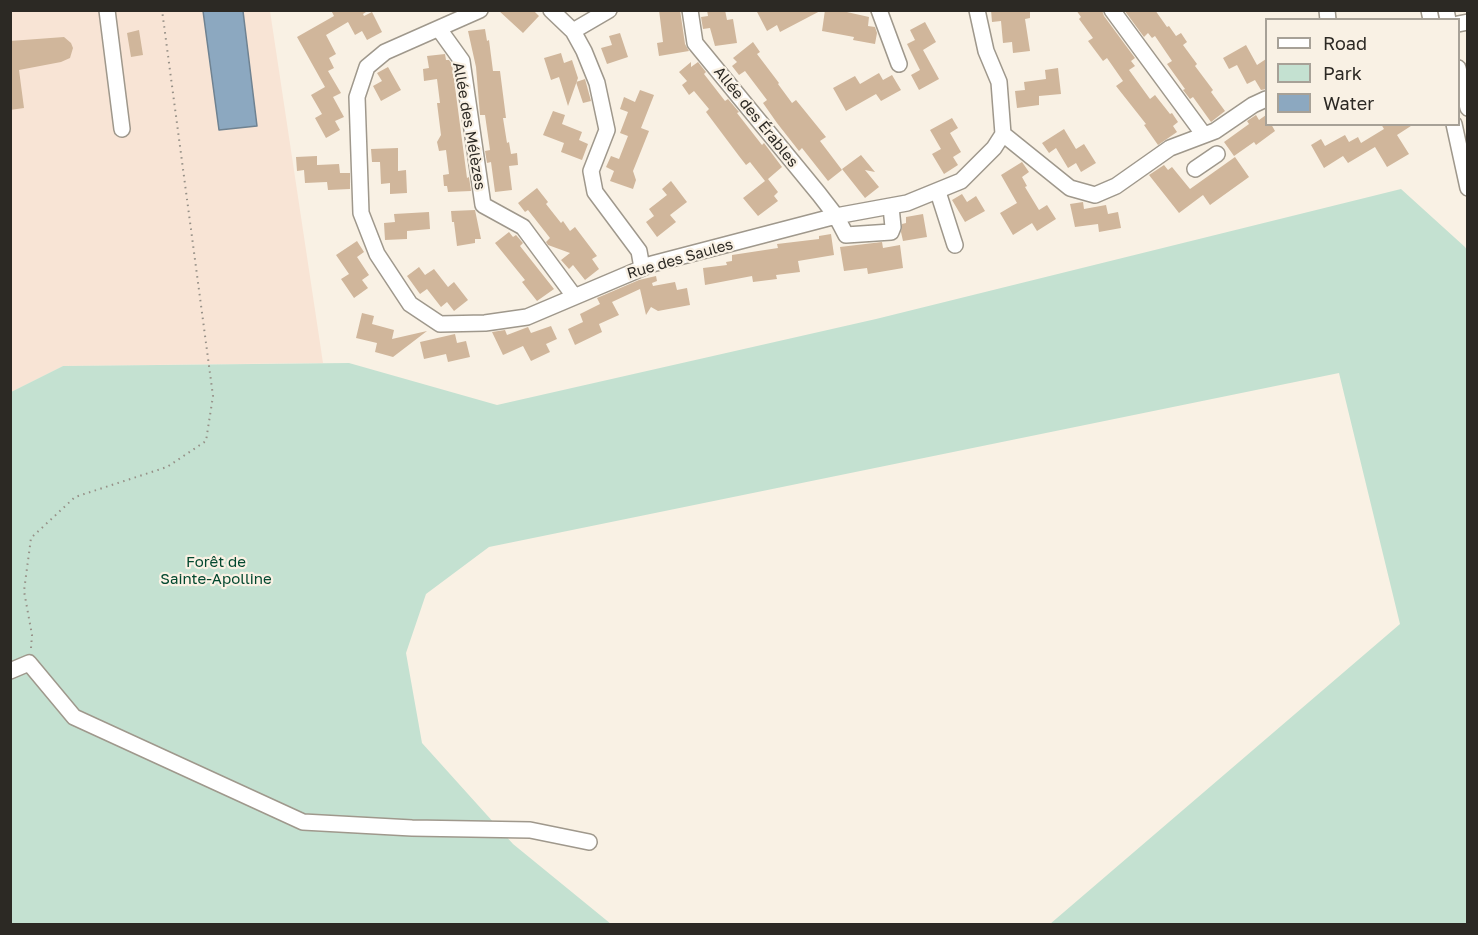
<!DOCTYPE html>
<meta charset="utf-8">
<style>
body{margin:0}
#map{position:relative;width:1478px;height:935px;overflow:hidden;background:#f9f1e4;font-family:"Golos Text",sans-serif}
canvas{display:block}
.frame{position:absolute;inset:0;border:12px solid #2c2924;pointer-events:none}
.legend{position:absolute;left:1265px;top:18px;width:195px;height:108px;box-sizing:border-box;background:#f9f1e4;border:2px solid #a7a197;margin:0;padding:8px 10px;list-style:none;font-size:18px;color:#2c2924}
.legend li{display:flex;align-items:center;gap:12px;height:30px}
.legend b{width:30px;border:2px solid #a7a197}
</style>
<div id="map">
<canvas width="1478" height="935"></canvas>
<div class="frame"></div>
<ul class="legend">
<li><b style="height:8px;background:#fff"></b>Road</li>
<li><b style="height:16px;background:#c4e1d1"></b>Park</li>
<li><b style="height:16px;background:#8ca8c0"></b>Water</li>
</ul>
</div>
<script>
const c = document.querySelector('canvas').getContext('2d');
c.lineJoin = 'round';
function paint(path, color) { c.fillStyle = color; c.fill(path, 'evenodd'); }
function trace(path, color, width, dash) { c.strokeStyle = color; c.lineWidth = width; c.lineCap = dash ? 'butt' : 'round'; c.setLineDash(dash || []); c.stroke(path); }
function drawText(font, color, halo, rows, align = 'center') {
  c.font = font + ' "Golos Text",sans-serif'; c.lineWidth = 4.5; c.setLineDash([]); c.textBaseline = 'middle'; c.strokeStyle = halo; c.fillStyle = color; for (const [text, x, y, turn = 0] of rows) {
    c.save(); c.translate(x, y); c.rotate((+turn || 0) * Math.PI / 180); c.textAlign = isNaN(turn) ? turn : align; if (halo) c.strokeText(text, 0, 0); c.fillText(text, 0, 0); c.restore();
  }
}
paint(new Path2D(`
 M 11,11 L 270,11 L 323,363 L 63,366 L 11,392 Z`), '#f8e4d5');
paint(new Path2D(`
 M 1401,189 L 1465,247 L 1468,252 L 1467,924 L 1050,924 L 1400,624 L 1339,373 L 489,547 L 426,594 L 406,653 L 422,743 L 513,844 L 611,924 L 11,924 L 11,392 L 63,366 L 349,363 L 497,405 L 876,319 Z`), '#c4e1d1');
const water = new Path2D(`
 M 203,11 L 243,11 L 257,126 L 219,130 Z`);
paint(water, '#8ca8c0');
trace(water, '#6f8291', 1.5);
paint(new Path2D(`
 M 331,10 L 369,10 L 363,14 L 364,16 L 372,12 L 382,32 L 367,40 L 362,31 L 355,35 L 348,22 L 326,35 L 336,54 L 329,58 L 334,68 L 328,71 L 341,93 L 333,97 L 344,117 L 335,121 L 340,130 L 326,138 L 315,118 L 322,114 L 311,95 L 325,87 L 297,37 L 334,16 Z
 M 498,10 L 533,10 L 539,16 L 523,33 Z
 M 659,10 L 680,10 L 685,44 L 689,51 L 659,56 L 657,43 L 663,42 Z
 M 707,10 L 725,10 L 727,20 L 733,19 L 737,43 L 715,46 L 710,28 L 703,29 L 701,17 L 708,16 Z
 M 756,10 L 822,10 L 780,32 L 777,25 L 767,31 Z
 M 825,10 L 838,10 L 869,17 L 868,26 L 875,27 L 877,33 L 875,44 L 853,40 L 854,37 L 822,31 Z
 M 991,10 L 1030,10 L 1030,18 L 1025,19 L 1030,51 L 1013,53 L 1012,42 L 1003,43 L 1001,21 L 992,22 Z
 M 1076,10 L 1102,10 L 1104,16 L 1135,58 L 1131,61 L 1135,66 L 1129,70 L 1150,99 L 1155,95 L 1170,114 L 1172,113 L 1178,122 L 1173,126 L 1177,132 L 1158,145 L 1144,125 L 1146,124 L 1116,86 L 1123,81 L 1107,58 L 1103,61 L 1088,41 L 1093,38 L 1079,19 L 1081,17 Z
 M 1124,10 L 1155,10 L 1167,27 L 1169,26 L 1176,36 L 1181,33 L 1187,42 L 1183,45 L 1197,64 L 1195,66 L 1213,90 L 1211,92 L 1225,111 L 1211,122 L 1193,97 L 1190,99 L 1183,90 L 1185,89 L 1167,64 L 1172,61 L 1155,36 L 1152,38 L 1148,33 L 1144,37 Z
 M 925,22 L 936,42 L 923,50 L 939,79 L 919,90 L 911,75 L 920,70 L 907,44 L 915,40 L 910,30 Z
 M 485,29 L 487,41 L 489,40 L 493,71 L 500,71 L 506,118 L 503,118 L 507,143 L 509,142 L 511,154 L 517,153 L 518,165 L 509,166 L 512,190 L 495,192 L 491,162 L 487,163 L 485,151 L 490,150 L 485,115 L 480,115 L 476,67 L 468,31 Z
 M 139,30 L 143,55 L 131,57 L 127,33 Z
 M 620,33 L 628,57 L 607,64 L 601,48 L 612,45 L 609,36 Z
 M 64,37 L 71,43 L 73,48 L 70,58 L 61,62 L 19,70 L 24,108 L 10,110 L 10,41 Z
 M 753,42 L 760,52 L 757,54 L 779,83 L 778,84 L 792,103 L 796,100 L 826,137 L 820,141 L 842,170 L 828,181 L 802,148 L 799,151 L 777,123 L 763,103 L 767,100 L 745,71 L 739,75 L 732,66 L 737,62 L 733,58 Z
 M 1246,45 L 1257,65 L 1266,59 L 1266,89 L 1261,90 L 1255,80 L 1247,84 L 1237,65 L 1229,69 L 1223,58 Z
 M 561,53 L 564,63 L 572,60 L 578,78 L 568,106 L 559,77 L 551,80 L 544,58 Z
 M 445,54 L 446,60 L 449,60 L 452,64 L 467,178 L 469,177 L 471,191 L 448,192 L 447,186 L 444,186 L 443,175 L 449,174 L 446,150 L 439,151 L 437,142 L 441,135 L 437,103 L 440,103 L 437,79 L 424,81 L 423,69 L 429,68 L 427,56 Z
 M 691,62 L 691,67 L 698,62 L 706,72 L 704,74 L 725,101 L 728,99 L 739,112 L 737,113 L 762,145 L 764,143 L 782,167 L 768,179 L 778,192 L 774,196 L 778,201 L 758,216 L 743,198 L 765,181 L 750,162 L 746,165 L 739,156 L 706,112 L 709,109 L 694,91 L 689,95 L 682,85 L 687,81 L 679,72 Z
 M 388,67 L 401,90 L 381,101 L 373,86 L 382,81 L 377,73 Z
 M 1058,68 L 1061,94 L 1039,96 L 1039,105 L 1017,108 L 1015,91 L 1025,90 L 1024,82 L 1046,79 L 1045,70 Z
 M 879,73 L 883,80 L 892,75 L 901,90 L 881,101 L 876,94 L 846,111 L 833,88 L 855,76 L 860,84 Z
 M 585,79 L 591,101 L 583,103 L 576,82 Z
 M 640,90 L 654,95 L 641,128 L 649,131 L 633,171 L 636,180 L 633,189 L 610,181 L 614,171 L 606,167 L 611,156 L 619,159 L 628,136 L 620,133 L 628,112 L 620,109 L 624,97 L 635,102 Z
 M 553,111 L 565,115 L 562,124 L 582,132 L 579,140 L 588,144 L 582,160 L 561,152 L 564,143 L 543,135 Z
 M 1256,115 L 1259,120 L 1266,115 L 1266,124 L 1271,124 L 1275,131 L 1256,145 L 1254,142 L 1234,156 L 1224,142 L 1249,124 L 1247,121 Z
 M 952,118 L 958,128 L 950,133 L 961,152 L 953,157 L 958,165 L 944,174 L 932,154 L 941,149 L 930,130 Z
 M 1381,124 L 1414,124 L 1397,135 L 1409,154 L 1387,167 L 1375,147 L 1348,163 L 1343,156 L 1324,168 L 1311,145 L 1321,139 L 1325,146 L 1345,135 L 1349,142 L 1358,137 L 1361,143 L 1384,129 Z
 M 1064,129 L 1076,149 L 1084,144 L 1096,163 L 1081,172 L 1076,163 L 1068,168 L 1056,148 L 1049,153 L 1042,143 Z
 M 398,148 L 398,171 L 406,170 L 407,193 L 390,194 L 390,183 L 381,184 L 380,162 L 372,162 L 371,149 Z
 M 861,155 L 875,172 L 865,170 L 879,187 L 865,198 L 842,169 Z
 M 317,156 L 317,165 L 339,164 L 340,173 L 350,173 L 350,189 L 328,190 L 327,182 L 305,183 L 304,170 L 297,171 L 296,157 Z
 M 1235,157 L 1249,177 L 1210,205 L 1203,195 L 1179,213 L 1149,175 L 1164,165 L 1168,170 L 1172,167 L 1190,189 Z
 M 1022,162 L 1029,172 L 1022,177 L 1027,186 L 1025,187 L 1039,210 L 1047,205 L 1056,219 L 1037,231 L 1032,223 L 1013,235 L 1000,213 L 1017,203 L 1001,175 Z
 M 671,181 L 687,202 L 670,215 L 676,222 L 657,237 L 646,222 L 654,216 L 649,209 L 667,195 L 662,189 Z
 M 537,188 L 548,202 L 546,204 L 561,223 L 563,221 L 570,231 L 575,227 L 597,256 L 592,259 L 599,269 L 585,280 L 573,265 L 569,269 L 561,260 L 570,253 L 548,245 L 546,242 L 550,238 L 528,210 L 525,212 L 518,203 Z
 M 962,194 L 967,202 L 976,196 L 985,211 L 965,222 L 952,200 Z
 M 1083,202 L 1084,209 L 1106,205 L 1108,214 L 1118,212 L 1121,228 L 1099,232 L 1098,224 L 1075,227 L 1070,204 Z
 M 475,210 L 481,239 L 475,239 L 475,243 L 457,246 L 454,222 L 452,222 L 451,211 Z
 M 429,212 L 430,229 L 407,231 L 407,239 L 385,240 L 384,223 L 395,222 L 394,214 Z
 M 923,214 L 927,237 L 903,241 L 901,232 L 902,224 L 906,223 L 906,217 Z
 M 509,232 L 513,237 L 516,235 L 523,243 L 520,246 L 554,289 L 537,301 L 522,282 L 525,280 L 495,243 Z
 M 831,234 L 834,255 L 798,261 L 800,272 L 776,275 L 777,279 L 753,282 L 752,276 L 705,285 L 703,268 L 727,265 L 726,262 L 732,261 L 732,255 L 778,248 L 777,244 L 819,239 L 819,236 Z
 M 357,241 L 364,252 L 357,257 L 369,275 L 362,280 L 368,288 L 354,298 L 341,279 L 349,274 L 336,255 Z
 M 882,242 L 883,248 L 900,245 L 903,268 L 868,274 L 867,268 L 844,271 L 840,247 Z
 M 419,267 L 425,275 L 434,269 L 448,287 L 454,282 L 468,300 L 454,311 L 447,302 L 441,307 L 427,289 L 420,294 L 407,276 Z
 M 656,276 L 657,281 L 652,283 L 653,286 L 675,282 L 677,290 L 687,288 L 690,305 L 658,311 L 651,307 L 646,315 L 640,289 L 612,302 L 619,315 L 599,324 L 602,332 L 575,345 L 568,329 L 583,322 L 580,314 L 600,304 L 597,298 L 639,280 Z
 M 362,313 L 374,316 L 372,324 L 394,330 L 392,339 L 427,331 L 393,357 L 375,352 L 377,343 L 356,338 Z
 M 551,326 L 557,339 L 546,344 L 550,352 L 531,361 L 523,346 L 503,355 L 492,332 L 505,330 L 507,335 L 528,327 L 531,333 Z
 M 455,334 L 457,343 L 466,341 L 470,357 L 448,362 L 446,354 L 424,359 L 420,342 Z`), '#d0b69b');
const minor = new Path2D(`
 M 107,10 L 122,129
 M 480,10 L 385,52 L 367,67 L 357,97 L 361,213 L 377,254 L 410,304 L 440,324 L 485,323 L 527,317 L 652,264 L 836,216 L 907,203 L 961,181 L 994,148 L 1003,134 L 1070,188 L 1095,195 L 1116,186 L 1170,148 L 1215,131 L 1253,105 L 1266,99
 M 551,10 L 573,31 L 609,10
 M 690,10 L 695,43 L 819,194 L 836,216 L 846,235 L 891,232 L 893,227 L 891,207
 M 879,10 L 899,64
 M 977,10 L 986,51 L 999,82 L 1003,134
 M 1112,10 L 1204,135
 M 1327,10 L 1328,20
 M 1429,10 L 1431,20
 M 1446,10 L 1448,20
 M 1458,24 L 1468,22
 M 439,29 L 462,61 L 483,205 L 523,227 L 574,296
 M 573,31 L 584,51 L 597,83 L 607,130 L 591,171 L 595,192 L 639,251 L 642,268
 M 1458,68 L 1468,108
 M 1454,124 L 1468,188
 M 1195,169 L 1217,154
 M 938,192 L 955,245
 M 10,671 L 29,663 L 74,717 L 303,822 L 412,828 L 530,830 L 589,842`);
trace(minor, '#9f988c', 18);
trace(new Path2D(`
 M 31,648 L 32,635 L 24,591 L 31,538 L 75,497 L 167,467 L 206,441 L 213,396 L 162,10`), '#969087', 2, [1.5, 4.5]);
trace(minor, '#fff', 15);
drawText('15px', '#2c2924', '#f9f1e4', [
 ["Allée des Érables",756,117,51],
 ["Allée des Mélèzes",469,126,80],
 ["Rue des Saules",680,259,-16]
]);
drawText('15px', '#03482f', '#f9f1e4', [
 ["Forêt de",216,562],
 ["Sainte-Apolline",216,579]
]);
</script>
